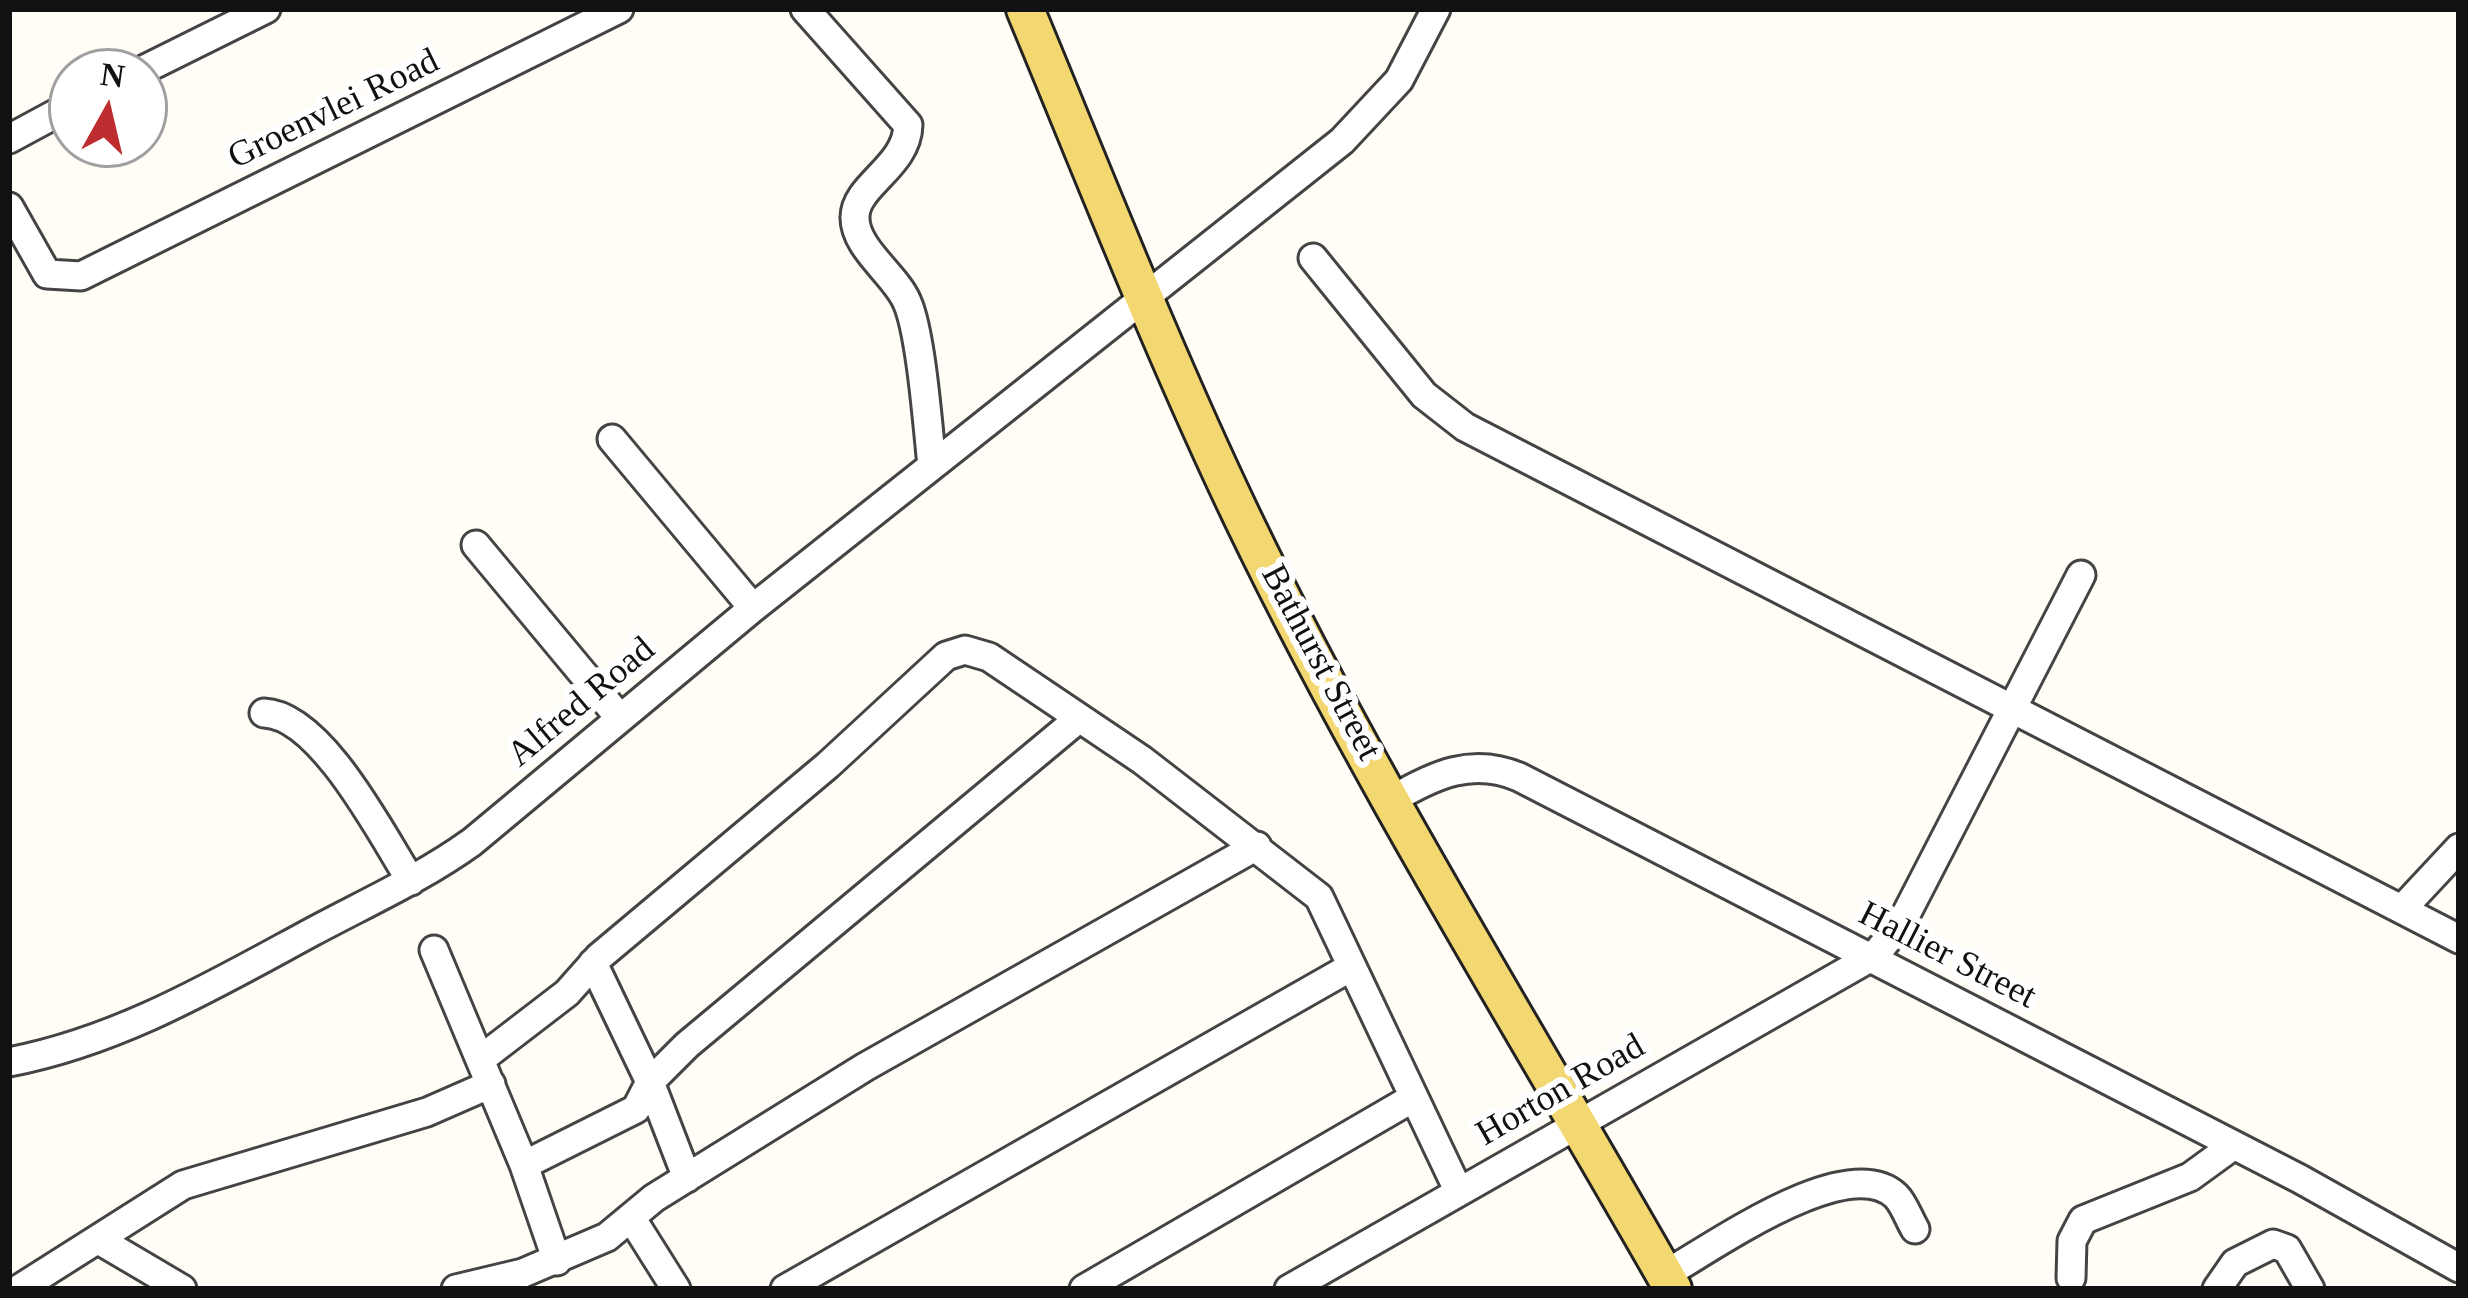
<!DOCTYPE html>
<style>
body{margin:0}
#map{position:relative;width:2468px;height:1298px;overflow:hidden;background:#fffdf5;font-family:"Times New Roman",serif}
canvas{display:block}
.frame{position:absolute;inset:0;border:12px solid #111;pointer-events:none}
.north{position:absolute;left:48px;top:48px;width:120px;height:120px;box-sizing:border-box;background:#fff;border:3px solid #a0a0a0;border-radius:50%;rotate:8deg;font-size:33px;font-weight:700;line-height:48px;text-align:center;color:#111}
.north::after{content:'';display:block;margin:auto;width:42px;height:54px;background:#bd2c2f;clip-path:polygon(50% 0,100% 100%,50% 72%,0 100%)}
</style>
<div id="map">
<canvas width="2468" height="1298"></canvas>
<div class="frame"></div>
<div class="north">N</div>
</div>
<script>
const c = document.querySelector('canvas').getContext('2d');
c.lineJoin = 'round';
function trace(path, color, width, dash) { c.strokeStyle = color; c.lineWidth = width; c.lineCap = dash ? 'butt' : 'round'; c.setLineDash(dash || []); c.stroke(path); }
function drawText(font, color, halo, rows, align = 'center') {
  c.font = font + ' "Times New Roman",serif'; c.lineWidth = 12; c.setLineDash([]); c.textBaseline = 'middle'; c.strokeStyle = halo; c.fillStyle = color; for (const [text, x, y, turn = 0] of rows) {
    c.save(); c.translate(x, y); c.rotate((+turn || 0) * Math.PI / 180); c.textAlign = isNaN(turn) ? turn : align; if (halo) c.strokeText(text, 0, 0); c.fillText(text, 0, 0); c.restore();
  }
}
const minor = new Path2D(`
 M 805,9 L 908,125 C 907,167 855,185 855,217 C 854,248 896,275 907,302 C 921,333 928,428 932,466
 M 139,72 L 266,9
 M 9,139 L 72,105
 M 9,207 L 47,274 L 81,276 L 619,9
 M 1313,258 L 1424,395 L 1465,427 L 2459,939
 M 612,439 L 753,608
 M 476,545 L 619,717
 M 264,713 C 321,715 382,835 411,881
 M 1393,799 C 1434,775 1472,757 1519,777 L 2300,1179 L 2459,1268
 M 2403,908 L 2459,848
 M 434,950 L 524,1165 L 557,1261
 M 593,963 L 650,1082 L 687,1178
 M 481,1059 L 567,993 L 599,957 L 828,765 L 946,656 L 965,650 L 989,657 L 1142,760 L 1319,897 L 1459,1192
 M 9,1062 C 119,1041 214,985 312,932 C 366,903 422,878 472,842 L 753,608 L 1342,141 L 1399,80 L 1436,9
 M 524,1165 L 636,1109 L 650,1082 L 687,1045 L 1077,720
 M 632,1219 L 676,1289
 M 99,1240 L 182,1289
 M 1664,1275 C 1711,1249 1847,1150 1896,1196 C 1904,1204 1909,1219 1915,1229
 M 2071,1278 L 2072,1241 L 2083,1220 L 2190,1177 L 2234,1145
 M 19,1289 L 183,1185 L 427,1112 L 491,1084
 M 456,1289 L 523,1273 L 607,1237 L 654,1198 L 865,1067 L 1257,846
 M 785,1289 L 1351,967
 M 1084,1289 L 1413,1098
 M 1289,1289 L 1875,955 L 1902,922 L 2081,575
 M 2217,1289 L 2235,1263 L 2273,1244 L 2287,1249 L 2310,1289`);
const major = new Path2D(`
 M 1025,9 C 1096,180 1163,352 1243,519 C 1370,783 1528,1034 1673,1289`);
trace(minor, '#444', 33);
trace(major, '#222', 42);
trace(minor, '#fff', 27);
trace(major, '#f3d771', 36);
drawText('36px', '#111', '#fff', [
 ["Groenvlei Road",334,110,-26],
 ["Bathurst Street",1320,663,62],
 ["Alfred Road",582,703,-40],
 ["Hallier Street",1947,956,27],
 ["Horton Road",1561,1091,-30]
]);
</script>
